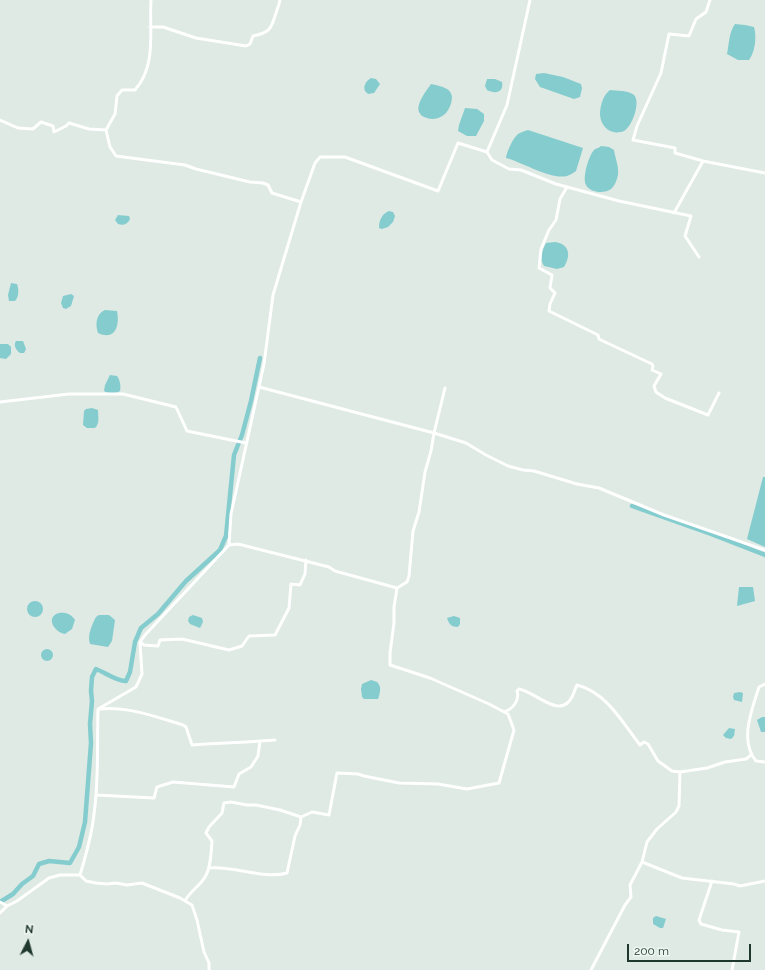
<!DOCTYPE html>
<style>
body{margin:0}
#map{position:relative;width:765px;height:970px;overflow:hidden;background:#deeae3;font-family:Raleway,sans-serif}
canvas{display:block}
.north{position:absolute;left:8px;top:922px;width:40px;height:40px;-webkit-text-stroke:3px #eef6f1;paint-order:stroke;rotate:6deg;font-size:11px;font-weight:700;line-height:16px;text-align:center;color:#20392f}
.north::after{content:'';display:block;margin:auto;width:14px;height:18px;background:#20392f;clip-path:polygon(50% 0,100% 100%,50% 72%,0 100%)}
.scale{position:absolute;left:627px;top:944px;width:124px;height:18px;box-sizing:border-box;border:2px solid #20392f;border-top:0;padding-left:5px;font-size:12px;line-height:14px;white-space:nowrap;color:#20392f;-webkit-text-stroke:3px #eef6f1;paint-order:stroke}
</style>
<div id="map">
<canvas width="765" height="970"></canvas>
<div class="north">N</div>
<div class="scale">200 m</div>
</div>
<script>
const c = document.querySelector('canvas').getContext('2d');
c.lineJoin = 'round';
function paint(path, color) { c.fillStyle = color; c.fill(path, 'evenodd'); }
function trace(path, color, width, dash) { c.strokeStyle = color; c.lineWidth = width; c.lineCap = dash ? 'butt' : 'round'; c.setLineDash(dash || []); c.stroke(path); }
paint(new Path2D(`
 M 735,24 L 745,25 L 754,27 C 757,37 755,52 749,60 L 738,60 L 727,54 C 729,44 729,32 735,24 Z
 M 544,73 L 563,77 L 581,84 L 582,88 L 580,97 L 574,99 L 540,87 L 535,79 L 536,74 Z
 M 371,78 L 376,79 L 380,84 L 374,93 L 368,94 L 365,91 C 363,86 366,81 371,78 Z
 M 487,79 L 495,79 L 502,82 C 504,93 495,94 487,90 L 485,86 Z
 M 431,84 C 439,86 452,87 452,98 C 451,112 440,122 427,118 C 424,117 421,116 419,112 C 416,104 426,91 431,84 Z
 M 610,90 C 617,91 628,90 634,95 C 641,102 632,127 624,131 C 611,136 601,127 600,115 C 600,106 603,95 610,90 Z
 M 465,108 L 477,109 L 484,114 L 484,121 L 476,136 L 467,136 L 458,131 L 459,125 Z
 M 528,130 L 583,148 L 576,171 C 573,173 570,175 567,176 C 551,180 522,162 506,158 C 507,151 513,138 518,134 C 521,132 525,131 528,130 Z
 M 601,146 L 609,147 L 614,150 C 615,158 619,166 618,175 C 617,179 615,186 611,189 C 605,194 590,193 586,185 C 582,178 589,154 595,149 C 596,149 600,147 601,146 Z
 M 389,211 L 393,212 L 395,216 L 393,222 L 388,227 L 382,229 L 379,228 C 379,220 382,214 389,211 Z
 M 118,215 L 129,216 L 130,219 C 128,224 123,226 118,224 L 115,220 Z
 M 555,242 C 570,244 571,256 564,267 L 557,269 L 544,266 C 539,258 542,251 546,243 Z
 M 11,283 L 17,284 C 19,289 19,297 15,301 L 9,301 L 8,295 Z
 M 71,294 L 74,296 L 71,306 L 66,309 L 63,308 L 61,303 L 63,296 Z
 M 105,310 L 117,311 C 120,326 115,341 98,333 C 95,324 96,314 105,310 Z
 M 16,341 L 23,341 L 26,349 L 24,353 L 20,353 C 16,350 13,345 16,341 Z
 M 0,344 L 8,344 L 11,347 L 11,354 L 6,359 L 0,358 Z
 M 110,375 L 117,376 C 120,380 121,386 120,391 C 116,394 109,394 104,391 L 105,385 Z
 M 92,408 L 98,410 C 98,416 100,424 95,428 L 87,428 L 83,425 L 84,411 L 86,409 Z
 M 763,477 L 765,477 L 765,547 L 747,539 Z
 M 739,587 L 753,587 L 755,601 L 737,606 Z
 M27 609a8 8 0 1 1 16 0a8 8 0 1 1-16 0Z
 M 59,613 C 66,612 71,614 75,620 L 72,629 L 65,634 C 54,632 45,617 59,613 Z
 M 99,615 L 109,615 L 115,620 L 112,641 L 108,647 L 90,644 C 87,635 92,625 96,617 Z
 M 193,615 L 202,618 L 203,622 L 200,628 L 190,624 L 188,621 L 189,617 Z
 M 454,616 L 460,618 L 460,624 L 458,627 C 451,627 449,624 447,618 Z
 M41 655a6 6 0 1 1 12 0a6 6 0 1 1-12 0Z
 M 371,680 C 373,681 375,681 377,682 C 382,686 380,694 378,699 L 364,699 L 362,697 L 361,689 L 362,684 Z
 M 740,692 L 743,693 L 742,702 L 734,700 L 733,697 L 734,693 Z
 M 762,717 L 765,717 L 765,732 L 761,732 L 757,720 Z
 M 729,728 L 735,729 L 734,736 L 731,739 L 726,738 L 723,735 Z
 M 656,916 L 666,919 L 663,928 L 660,928 L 653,924 L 653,918 Z`), '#85cccf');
trace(new Path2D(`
 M 632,506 L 711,534 L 765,555
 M 0,902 L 13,894 L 22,884 L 33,876 L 39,864 L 49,861 L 70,863 L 79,847 L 85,822 L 91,743 L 90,724 L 92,701 L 91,691 L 92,677 L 96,669 C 104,672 118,682 126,681 L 130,672 L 135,642 L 141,628 L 158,614 L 186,581 L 220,550 L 226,536 L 234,455 L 242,435 L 251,401 L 260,358`), '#85cccf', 4.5);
trace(new Path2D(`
 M 710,0 L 706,12 L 696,19 L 689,36 L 669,34 L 661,73 L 637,126 L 633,140 L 675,148 L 675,153 L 703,161 L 765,173
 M 150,27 L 163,27 L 196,38 L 246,46 L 250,44 L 253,36 C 268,33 271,30 275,16 C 277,10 279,5 280,0
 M 0,120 L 18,128 L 33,129 L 41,122 L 53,126 L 54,132 L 66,126 L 69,123 L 89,129 L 106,130 L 115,114 L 117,96 L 122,90 L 135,90 C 157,65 149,31 151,0
 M 106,130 L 110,147 L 116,156 L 185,165 L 196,169 L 250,182 L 263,183 L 268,185 L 272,193 L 301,202
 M 487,152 L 492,160 L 509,169 L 521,170 L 556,184 L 619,201 L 691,216 L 685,236 L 699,257
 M 567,187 L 560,199 L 556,220 L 549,230 L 541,249 L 539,268 L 552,275 L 550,288 L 555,293 L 550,304 L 549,311 L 598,335 L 599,339 L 603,341 L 652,364 L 653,366 L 652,370 L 661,374 L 654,386 L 656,392 L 665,398 L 708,415 L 719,393
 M 674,213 L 703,161
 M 259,387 L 434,433 L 445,388
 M 0,402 L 69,394 L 123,394 L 176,407 L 187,431 L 246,443
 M 229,545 L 238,544 L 329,567 L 335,571 L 397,588 L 407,582 L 409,576 L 413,531 L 419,512 L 425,472 L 431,451 L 434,433 L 466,443 L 486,455 L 508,466 L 523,470 L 534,471 L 577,484 L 599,488 L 664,515 L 765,550
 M 140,642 L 144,645 L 158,646 L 160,640 L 182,639 L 229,650 L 242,646 L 249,636 L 275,635 L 289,608 L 291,584 L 300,585 L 305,574 L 306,560
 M 765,684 L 759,687 C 752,709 739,741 756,761 L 765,762
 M 99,709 C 128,706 156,717 183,725 L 186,727 L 192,745 C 215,743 238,743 260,741
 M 504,712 C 513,709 520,700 517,691 L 519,689 C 536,692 560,720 572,697 C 574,693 575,689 577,685 C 606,692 623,723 640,745 L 644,742 L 648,744 L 658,761 L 672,771 L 680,772 L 707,768 L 725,762 L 746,759 L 751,755
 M 96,795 L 154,798 L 157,787 L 173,782 L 234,787 L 239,774 L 251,767 L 258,756 L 260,741 L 275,740
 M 642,862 L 682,878 L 734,884 L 740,886 L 765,881
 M 209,868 C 233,865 264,880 287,873 L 295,836 L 300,825 L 301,817
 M 80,875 L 86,881 L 96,883 L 107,884 L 116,883 L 127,885 L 142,883 L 180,898 L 185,901 C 190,891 200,886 205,877 C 211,868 211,852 212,841 L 206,833 L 209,827 L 222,813 L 224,803 L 231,802 L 247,805 L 256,805 L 280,810 L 301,817 L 312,812 L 329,815 L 337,773 L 358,774 L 364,776 L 399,783 L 438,784 L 467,789 L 499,783 L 514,730 L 508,714 L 489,704 L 430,678 L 390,665 L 390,653 L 394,623 L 394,607 L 397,588
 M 712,881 L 699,920 L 701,924 L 722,930 L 739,932 L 732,970
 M 185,901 L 192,905 L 197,920 L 204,952 L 209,963 L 209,970
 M 0,902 L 7,906
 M 0,913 L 7,906 L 17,901 L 49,878 L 60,875 L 80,875 C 86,855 92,835 94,814 C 99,780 97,744 98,709 L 136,687 L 142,674 L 140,642 L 145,635 L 229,545 L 231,514 L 264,364 L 273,295 L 301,202 L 315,163 L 320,157 L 345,157 L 438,191 L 458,143 L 487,152 L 507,105 L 530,0
 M 591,970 L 625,905 L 631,897 L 630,885 L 642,862 L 647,842 L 657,829 L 676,812 L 679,806 L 680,772`), '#fff', 3);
</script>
